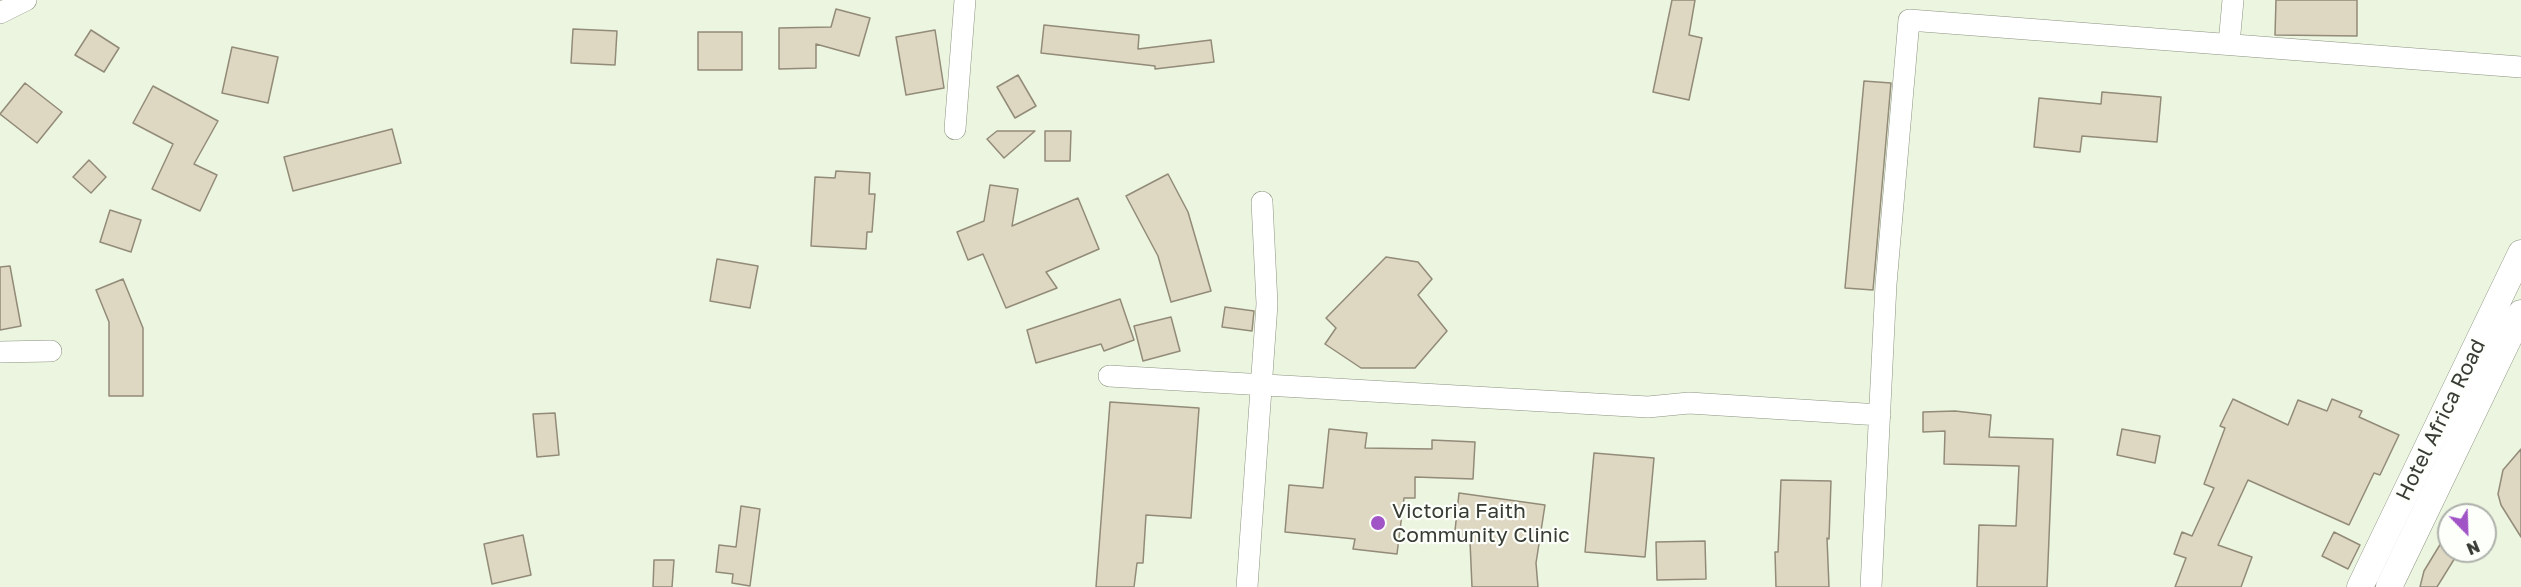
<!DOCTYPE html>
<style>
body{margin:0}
#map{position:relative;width:2521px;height:587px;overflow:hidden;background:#ecf5e0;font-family:"Golos Text",sans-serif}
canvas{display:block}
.north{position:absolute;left:2437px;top:503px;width:60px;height:60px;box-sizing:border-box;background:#fdfffb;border:2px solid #aeb1ab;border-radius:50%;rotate:157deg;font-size:16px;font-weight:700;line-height:24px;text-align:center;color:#383c34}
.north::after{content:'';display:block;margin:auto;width:21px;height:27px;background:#a154c5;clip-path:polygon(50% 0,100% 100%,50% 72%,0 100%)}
</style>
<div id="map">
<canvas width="2521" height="587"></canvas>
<div class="north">N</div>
</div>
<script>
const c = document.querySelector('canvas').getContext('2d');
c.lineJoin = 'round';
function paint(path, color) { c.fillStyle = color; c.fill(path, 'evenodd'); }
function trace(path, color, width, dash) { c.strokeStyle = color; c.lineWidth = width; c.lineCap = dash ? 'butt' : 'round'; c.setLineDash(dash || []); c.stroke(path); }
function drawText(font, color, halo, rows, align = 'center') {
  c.font = font + ' "Golos Text",sans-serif'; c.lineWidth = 4.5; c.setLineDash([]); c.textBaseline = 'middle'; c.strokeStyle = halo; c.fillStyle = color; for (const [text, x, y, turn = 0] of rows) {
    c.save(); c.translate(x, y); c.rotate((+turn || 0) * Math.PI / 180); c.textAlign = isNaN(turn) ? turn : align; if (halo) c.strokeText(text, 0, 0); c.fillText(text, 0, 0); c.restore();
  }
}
const building = new Path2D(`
 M 1672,0 L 1695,0 L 1689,35 L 1702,38 L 1689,100 L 1653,92 Z
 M 2276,0 L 2357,0 L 2357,36 L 2275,35 Z
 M 836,9 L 870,18 L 859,56 L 816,44 L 816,68 L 779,69 L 779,28 L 831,27 Z
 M 1044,25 L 1139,35 L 1138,49 L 1211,40 L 1214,62 L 1155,69 L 1155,66 L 1041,53 Z
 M 573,29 L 617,31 L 615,65 L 571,63 Z
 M 91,30 L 119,48 L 104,72 L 75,55 Z
 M 935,30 L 944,88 L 906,95 L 896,37 Z
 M 698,32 L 742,32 L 742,70 L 698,70 Z
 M 232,47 L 278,57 L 268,103 L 222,93 Z
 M 1018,75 L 1036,106 L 1015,118 L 997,87 Z
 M 1864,81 L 1891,83 L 1873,290 L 1845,288 Z
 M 25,83 L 62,112 L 37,143 L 0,114 Z
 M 153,86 L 218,121 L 194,164 L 217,175 L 200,211 L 152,189 L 173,144 L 133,123 Z
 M 2102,92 L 2161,97 L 2157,142 L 2082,136 L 2080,152 L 2034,147 L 2039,98 L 2101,104 Z
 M 392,129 L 401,163 L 293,191 L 284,157 Z
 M 997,131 L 1035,131 L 1004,158 L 987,139 Z
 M 1045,131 L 1071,131 L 1070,161 L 1045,161 Z
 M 89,160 L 106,177 L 91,193 L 73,177 Z
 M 836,171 L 870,173 L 869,194 L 875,194 L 872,232 L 867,232 L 866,249 L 811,246 L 815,177 L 835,178 Z
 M 1168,174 L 1188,212 L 1211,291 L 1171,302 L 1158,256 L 1126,196 Z
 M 990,185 L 1018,189 L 1012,226 L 1078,198 L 1099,249 L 1046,272 L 1057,288 L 1006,308 L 983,254 L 968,260 L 957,232 L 984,221 Z
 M 110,210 L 141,220 L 131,252 L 100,242 Z
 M 1386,257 L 1418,262 L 1432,279 L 1418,295 L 1447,331 L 1415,368 L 1361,368 L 1325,344 L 1336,328 L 1326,318 Z
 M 717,259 L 758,266 L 750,308 L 710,301 Z
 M 10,266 L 21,326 L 0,330 L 0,267 Z
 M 123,279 L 143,328 L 143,396 L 109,396 L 109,322 L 96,290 Z
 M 1120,299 L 1134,340 L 1104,351 L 1101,344 L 1036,363 L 1027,330 Z
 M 1225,307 L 1254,311 L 1252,331 L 1222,327 Z
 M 1171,317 L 1180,351 L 1143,361 L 1134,326 Z
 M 2233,399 L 2288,425 L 2298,400 L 2327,411 L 2332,399 L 2362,411 L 2359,417 L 2399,435 L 2380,475 L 2374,473 L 2349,525 L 2248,480 L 2218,545 L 2252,557 L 2241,587 L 2175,587 L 2186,558 L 2174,554 L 2182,532 L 2192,536 L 2214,488 L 2204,484 L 2225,428 L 2220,426 Z
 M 1110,402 L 1199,408 L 1191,518 L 1146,515 L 1143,563 L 1137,563 L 1134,587 L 1096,587 Z
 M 1955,411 L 1991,415 L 1989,437 L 2053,439 L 2047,587 L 1977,587 L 1979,525 L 2016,526 L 2019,466 L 1944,464 L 1945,431 L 1923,432 L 1923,412 Z
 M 555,413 L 559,455 L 537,457 L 533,414 Z
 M 1329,429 L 1367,433 L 1365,448 L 1432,449 L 1432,440 L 1475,442 L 1473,479 L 1415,477 L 1415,498 L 1404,498 L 1397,554 L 1353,549 L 1355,539 L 1285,532 L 1289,485 L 1323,488 Z
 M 2122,429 L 2160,436 L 2155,463 L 2117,455 Z
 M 2521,449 L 2521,537 L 2501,505 L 2498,494 L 2503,470 Z
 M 1594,453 L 1654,458 L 1645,557 L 1585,552 Z
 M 1781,480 L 1831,481 L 1829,539 L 1827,538 L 1829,587 L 1776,587 L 1775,552 L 1778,552 Z
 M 1459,493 L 1545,505 L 1536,563 L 1538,587 L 1472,587 L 1470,541 L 1454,540 Z
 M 741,506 L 760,509 L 750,586 L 732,583 L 733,574 L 716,572 L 719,545 L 736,547 Z
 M 2334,532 L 2360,545 L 2348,569 L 2322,556 Z
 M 523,535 L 531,575 L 492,584 L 484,544 Z
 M 1705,541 L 1706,579 L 1657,580 L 1656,542 Z
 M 2441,543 L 2449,547 L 2449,551 L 2458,553 L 2437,587 L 2420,587 L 2424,571 Z
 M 654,560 L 674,560 L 672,587 L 653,587 Z`);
paint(building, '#ded7c2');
trace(building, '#928b78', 1.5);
const minor = new Path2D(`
 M 0,13 L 26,0
 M 2229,44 L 2233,0
 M 955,129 L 965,0
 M 0,352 L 51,351
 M 1109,376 L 1648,407 L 1689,403 L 1880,415
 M 1247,587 L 1267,304 L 1262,202
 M 1871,587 L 1886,284 L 1909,20 L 2521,67`);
const tertiary = new Path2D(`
 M 2360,587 L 2521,253
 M 2389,587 L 2521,313`);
trace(minor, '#8b9380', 22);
trace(tertiary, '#8b9380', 27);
trace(minor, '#fff', 21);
trace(tertiary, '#fff', 26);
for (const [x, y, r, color] of [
 [1378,523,8,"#a154c5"]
]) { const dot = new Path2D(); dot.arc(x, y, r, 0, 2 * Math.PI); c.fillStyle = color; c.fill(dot); trace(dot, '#fdfffb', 2); }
drawText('21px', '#383c34', '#fdfffb', [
 ["Hotel Africa Road",2441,420,-64]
]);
drawText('21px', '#383c34', '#fdfffb', [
 ["Victoria Faith",1392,511],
 ["Community Clinic",1392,535]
], 'left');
</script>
